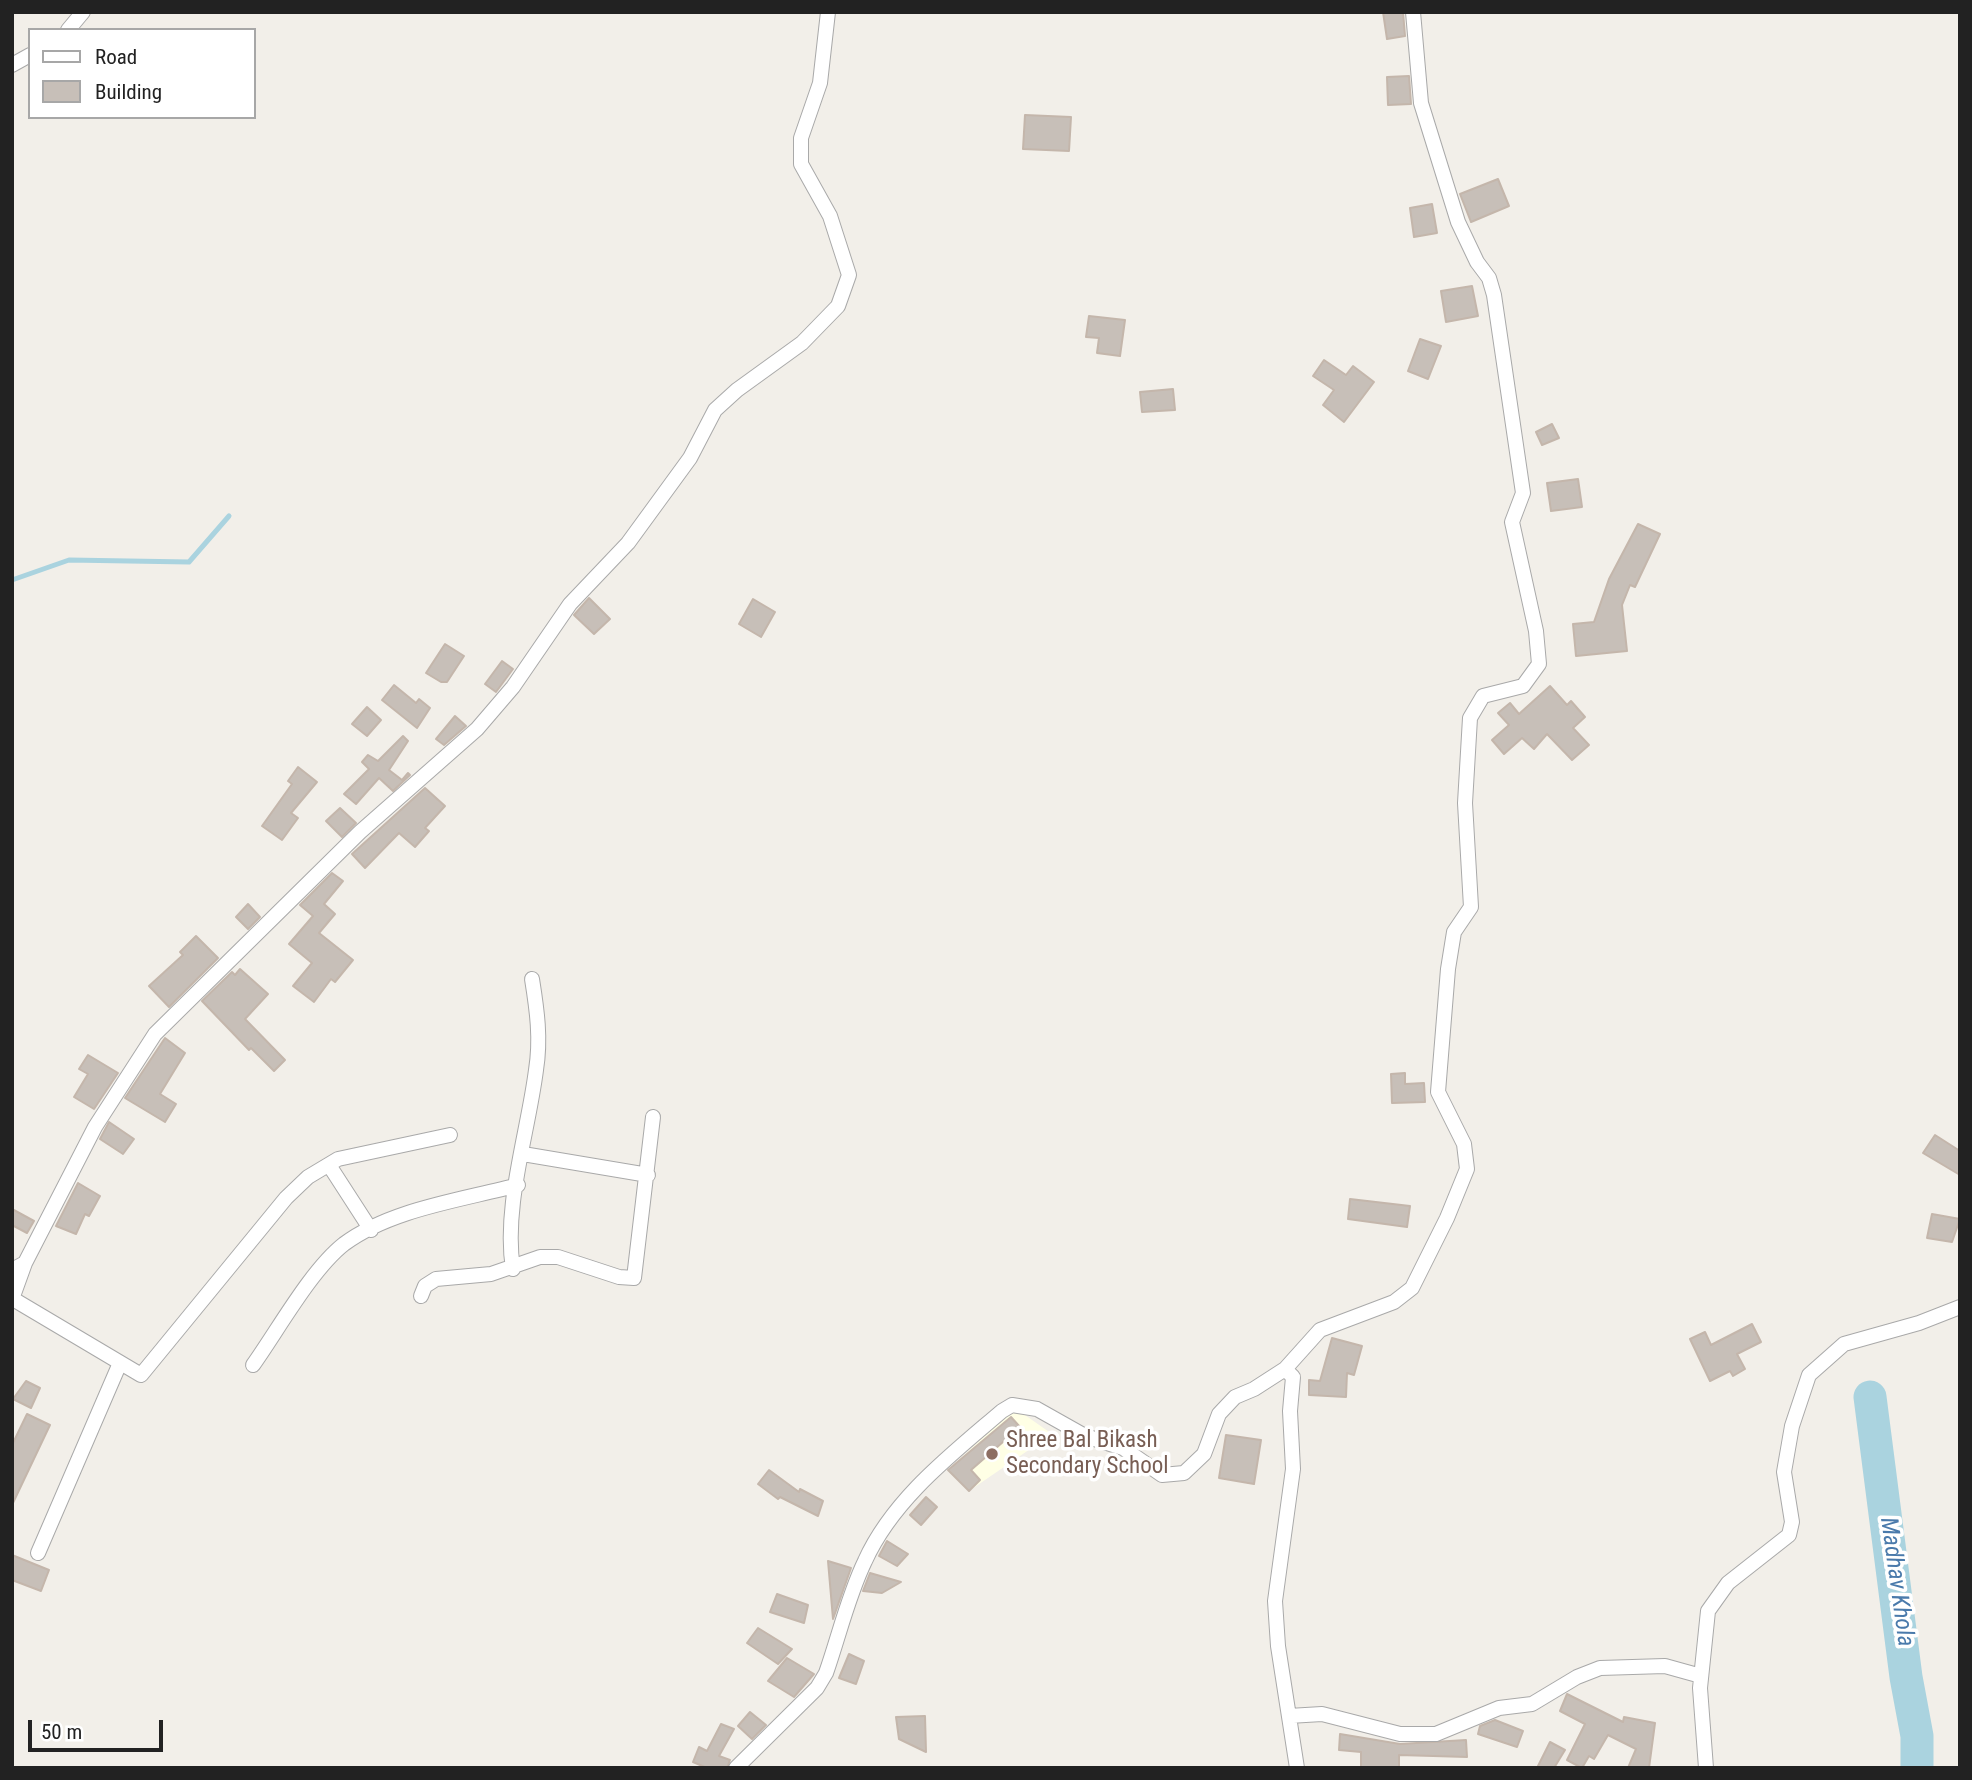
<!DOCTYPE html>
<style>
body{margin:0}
#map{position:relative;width:1972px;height:1780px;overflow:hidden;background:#f2efe9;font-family:"Roboto Condensed",sans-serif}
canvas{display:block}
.frame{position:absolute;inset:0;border:14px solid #222;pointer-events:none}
.legend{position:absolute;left:28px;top:28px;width:228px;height:91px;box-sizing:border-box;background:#fff;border:2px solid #a7a7a7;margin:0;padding:9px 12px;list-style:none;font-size:21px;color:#222}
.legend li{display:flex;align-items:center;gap:14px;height:35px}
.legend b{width:35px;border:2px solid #a7a7a7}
.scale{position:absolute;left:28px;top:1720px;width:135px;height:32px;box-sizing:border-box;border:4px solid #222;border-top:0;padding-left:9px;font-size:21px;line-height:24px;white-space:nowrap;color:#222;-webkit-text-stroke:5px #fff;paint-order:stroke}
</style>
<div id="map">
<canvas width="1972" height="1780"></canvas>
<div class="frame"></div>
<ul class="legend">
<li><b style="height:9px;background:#fff"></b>Road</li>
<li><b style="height:19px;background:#c7bfb8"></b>Building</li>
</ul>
<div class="scale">50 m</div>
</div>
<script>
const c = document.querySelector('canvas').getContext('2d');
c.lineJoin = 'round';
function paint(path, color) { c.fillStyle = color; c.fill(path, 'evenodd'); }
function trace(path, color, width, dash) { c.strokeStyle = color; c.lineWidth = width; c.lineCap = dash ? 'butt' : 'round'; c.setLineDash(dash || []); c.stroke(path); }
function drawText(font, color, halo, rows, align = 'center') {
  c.font = font + ' "Roboto Condensed",sans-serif'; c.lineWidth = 7; c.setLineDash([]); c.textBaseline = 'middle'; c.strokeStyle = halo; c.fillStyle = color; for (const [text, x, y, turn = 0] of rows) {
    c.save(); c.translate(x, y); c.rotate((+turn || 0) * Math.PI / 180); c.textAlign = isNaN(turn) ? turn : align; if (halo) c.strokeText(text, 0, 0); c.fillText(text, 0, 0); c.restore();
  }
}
paint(new Path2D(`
 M 1015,1408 L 1052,1434 L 969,1491 L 948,1470 Z`), '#ffffe5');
trace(new Path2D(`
 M 12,580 L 69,560 L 189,562 L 229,516`), '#aad3df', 5);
trace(new Path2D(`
 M 1870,1397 L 1906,1677 L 1917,1736 L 1917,1768`), '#aad3df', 33);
const building = new Path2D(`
 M 1383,12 L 1403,12 L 1405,36 L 1387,39 Z
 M 1409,76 L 1411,104 L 1388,105 L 1387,77 Z
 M 1025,115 L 1071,117 L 1069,151 L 1023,149 Z
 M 1498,179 L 1509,206 L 1471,222 L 1460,194 Z
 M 1432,204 L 1437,233 L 1414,237 L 1410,208 Z
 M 1472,286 L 1478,316 L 1446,322 L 1441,291 Z
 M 1089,316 L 1125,320 L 1120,356 L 1097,353 L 1099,338 L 1086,337 Z
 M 1420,339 L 1441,346 L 1428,379 L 1408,371 Z
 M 1324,360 L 1346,375 L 1353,366 L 1374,382 L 1344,422 L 1323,405 L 1334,390 L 1313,376 Z
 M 1173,389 L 1175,410 L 1142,412 L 1140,392 Z
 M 1552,424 L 1559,438 L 1542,445 L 1536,432 Z
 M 1578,479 L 1582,507 L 1551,511 L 1547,483 Z
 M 1638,524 L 1660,534 L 1635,587 L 1630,585 L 1622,605 L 1627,651 L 1576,656 L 1573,624 L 1594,622 L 1609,579 Z
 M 589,598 L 610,619 L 594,634 L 574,615 Z
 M 753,599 L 775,612 L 761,637 L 739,624 Z
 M 445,644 L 464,656 L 447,682 L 441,682 L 426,673 Z
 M 502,661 L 513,669 L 496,692 L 485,684 Z
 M 394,685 L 416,703 L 419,699 L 430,708 L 417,728 L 382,700 Z
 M 1550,686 L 1567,705 L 1571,701 L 1585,717 L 1573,728 L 1589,745 L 1572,760 L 1547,734 L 1534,749 L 1522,738 L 1504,754 L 1492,740 L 1509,725 L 1498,713 L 1510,703 L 1519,714 Z
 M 367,707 L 381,720 L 367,736 L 352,724 Z
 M 455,716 L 466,726 L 444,745 L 436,739 Z
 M 403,736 L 408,741 L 389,770 L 402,780 L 408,773 L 410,775 L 393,791 L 379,778 L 356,804 L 344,794 L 369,769 L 362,762 L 368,755 L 378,761 Z
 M 298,767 L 317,782 L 291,813 L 298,818 L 282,840 L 262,826 L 292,784 L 288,781 Z
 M 425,788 L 445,806 L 425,828 L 429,831 L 415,847 L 399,833 L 365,868 L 352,854 Z
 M 340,808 L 356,823 L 342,837 L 326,821 Z
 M 332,873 L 343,881 L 324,904 L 335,914 L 319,933 L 353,960 L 335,982 L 331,979 L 314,1002 L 293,986 L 312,963 L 289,944 L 313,916 L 300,905 Z
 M 248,904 L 260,917 L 248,929 L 236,917 Z
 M 196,936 L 218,958 L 169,1007 L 149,986 L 183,955 L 180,952 Z
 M 240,969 L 268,994 L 245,1019 L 285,1060 L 274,1071 L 251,1048 L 249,1050 L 202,1001 L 232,972 L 235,975 Z
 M 165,1038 L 185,1053 L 160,1094 L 176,1104 L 165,1122 L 125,1098 Z
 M 88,1055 L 118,1073 L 94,1109 L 74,1097 L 88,1074 L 79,1069 Z
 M 1405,1073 L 1405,1084 L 1424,1083 L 1425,1102 L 1392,1103 L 1391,1074 Z
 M 109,1122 L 134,1139 L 123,1154 L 100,1139 Z
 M 1935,1135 L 1960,1151 L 1960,1175 L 1923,1153 Z
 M 78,1183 L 100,1196 L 89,1216 L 85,1214 L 76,1234 L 56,1226 Z
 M 1350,1199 L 1410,1206 L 1407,1227 L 1348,1219 Z
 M 12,1209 L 34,1221 L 27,1233 L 12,1225 Z
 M 1932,1214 L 1960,1219 L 1952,1242 L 1927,1238 Z
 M 1752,1324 L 1761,1342 L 1737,1354 L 1745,1369 L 1733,1376 L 1730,1371 L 1710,1381 L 1690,1339 L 1705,1332 L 1711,1345 Z
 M 1332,1338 L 1362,1346 L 1354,1375 L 1347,1373 L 1346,1397 L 1309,1395 L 1309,1380 L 1320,1381 Z
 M 26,1381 L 40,1388 L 31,1408 L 13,1399 Z
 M 27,1414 L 50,1425 L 12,1505 L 12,1445 Z
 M 1011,1417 L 1020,1427 L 971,1470 L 980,1480 L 969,1491 L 948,1470 Z
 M 1226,1435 L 1261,1440 L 1254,1484 L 1219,1478 Z
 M 769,1470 L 799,1492 L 800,1489 L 823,1501 L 818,1516 L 780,1497 L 778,1499 L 758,1484 Z
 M 926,1497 L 937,1507 L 921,1525 L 910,1515 Z
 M 887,1541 L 908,1554 L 897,1566 L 879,1556 Z
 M 12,1555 L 49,1570 L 41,1591 L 12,1580 Z
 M 828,1561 L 851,1568 L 833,1619 Z
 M 870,1573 L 901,1582 L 882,1593 L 863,1591 Z
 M 777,1594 L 808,1605 L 804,1623 L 770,1612 Z
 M 758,1628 L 792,1649 L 778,1664 L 747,1643 Z
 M 849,1654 L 864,1661 L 856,1684 L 839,1678 Z
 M 787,1658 L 814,1674 L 794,1697 L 768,1681 Z
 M 1567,1694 L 1623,1722 L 1624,1717 L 1655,1723 L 1649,1768 L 1628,1768 L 1636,1749 L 1608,1735 L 1594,1759 L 1589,1756 L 1582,1768 L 1567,1760 L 1585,1724 L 1560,1711 Z
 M 750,1712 L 766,1725 L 752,1739 L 738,1726 Z
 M 925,1716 L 926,1752 L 899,1739 L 896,1717 Z
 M 1495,1720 L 1523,1731 L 1517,1747 L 1478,1734 L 1480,1726 Z
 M 721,1724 L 734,1729 L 719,1756 L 730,1760 L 727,1768 L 707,1768 L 693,1762 L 699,1747 L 707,1751 Z
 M 1340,1734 L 1400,1744 L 1466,1740 L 1467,1757 L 1399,1755 L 1399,1768 L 1361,1768 L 1361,1752 L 1339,1750 Z
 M 1550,1742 L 1565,1750 L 1554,1768 L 1537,1768 Z`);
paint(building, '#c7bfb8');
trace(building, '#c4b6ab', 2);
const street = new Path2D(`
 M 68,30 L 83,12
 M 12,65 L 30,55
 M 523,1154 L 648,1175
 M 329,1165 L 371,1230
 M 513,1269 C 503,1207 528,1133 536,1070 C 541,1039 537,1010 532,979
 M 12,1270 L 25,1263 L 95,1127 L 155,1034 L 360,832 L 477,729 L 513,687 L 570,604 L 628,543 L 690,458 L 715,410 L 737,390 L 802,343 L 838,306 L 849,275 L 830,216 L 801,164 L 801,138 L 820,83 L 828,12
 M 421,1296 L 425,1286 L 436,1279 L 491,1274 L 540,1257 L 558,1257 L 619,1277 L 634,1278 L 653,1117
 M 12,1299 L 25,1263
 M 13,1299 L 141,1375 L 286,1198 L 308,1177 L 338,1159 L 450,1135
 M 253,1365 C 278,1330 311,1270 344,1244 C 391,1209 462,1200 518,1185
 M 1285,1369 L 1293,1377 L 1290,1411 L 1293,1469 L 1275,1601 L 1278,1646 L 1297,1768
 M 38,1553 L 120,1363
 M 1289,1716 L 1322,1714 L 1400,1734 L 1436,1734 L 1499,1708 L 1532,1704 L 1577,1677 L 1600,1668 L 1665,1666 L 1701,1676
 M 736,1768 L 817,1688 L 826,1673 C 839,1636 848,1596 865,1561 C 893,1499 952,1454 1002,1411 L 1012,1405 L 1037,1409 L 1085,1436 L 1123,1448 L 1162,1475 L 1184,1473 L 1204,1454 L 1219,1414 L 1235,1397 L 1254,1389 L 1285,1369 L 1320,1330 L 1394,1302 L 1412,1288 L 1447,1218 L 1467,1169 L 1464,1144 L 1438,1092 L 1448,969 L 1454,932 L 1471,907 L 1465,803 L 1470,718 L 1483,696 L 1523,686 L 1539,664 L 1536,631 L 1512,522 L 1523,493 L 1494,295 L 1489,278 L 1477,262 L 1458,222 L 1421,103 L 1413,12
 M 1706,1768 L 1700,1688 L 1708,1611 L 1728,1583 L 1789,1535 L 1792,1522 L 1784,1472 L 1792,1426 L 1809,1375 L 1844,1344 L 1919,1323 L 1960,1307`);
trace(street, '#a9a9a9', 16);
trace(street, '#fff', 14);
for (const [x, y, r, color] of [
 [992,1454,7,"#8d6e63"]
]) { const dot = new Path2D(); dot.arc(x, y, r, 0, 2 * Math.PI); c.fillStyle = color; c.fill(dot); trace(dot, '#fff', 2.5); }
drawText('23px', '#785e54', '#fff', [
 ["Shree Bal Bikash",1006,1441],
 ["Secondary School",1006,1467]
], 'left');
drawText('italic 24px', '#4a7aab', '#fff', [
 ["Madhav Khola",1896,1582,82]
]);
</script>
